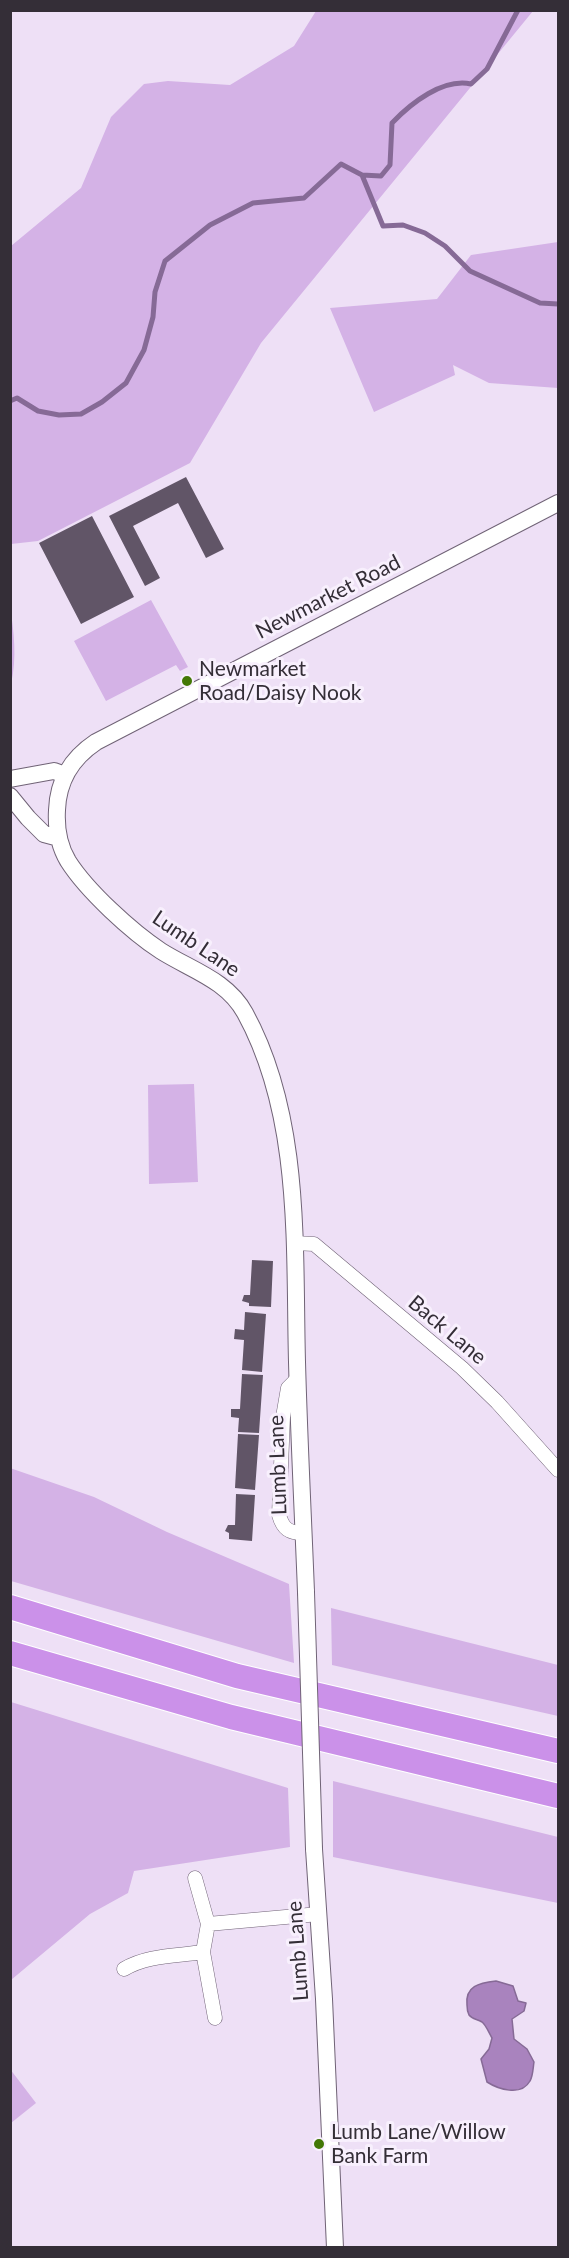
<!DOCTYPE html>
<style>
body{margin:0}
#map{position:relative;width:569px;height:2258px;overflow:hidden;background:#eee0f6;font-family:Lato,sans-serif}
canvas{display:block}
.frame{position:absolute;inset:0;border:12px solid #342e37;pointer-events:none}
</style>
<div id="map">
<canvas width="569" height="2258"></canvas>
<div class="frame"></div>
</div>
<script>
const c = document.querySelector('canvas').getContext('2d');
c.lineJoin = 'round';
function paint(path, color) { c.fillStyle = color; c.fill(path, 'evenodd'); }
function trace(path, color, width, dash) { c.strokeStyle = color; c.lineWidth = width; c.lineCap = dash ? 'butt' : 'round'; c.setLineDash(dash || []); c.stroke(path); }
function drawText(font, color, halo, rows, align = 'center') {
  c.font = font + ' Lato,sans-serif'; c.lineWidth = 6; c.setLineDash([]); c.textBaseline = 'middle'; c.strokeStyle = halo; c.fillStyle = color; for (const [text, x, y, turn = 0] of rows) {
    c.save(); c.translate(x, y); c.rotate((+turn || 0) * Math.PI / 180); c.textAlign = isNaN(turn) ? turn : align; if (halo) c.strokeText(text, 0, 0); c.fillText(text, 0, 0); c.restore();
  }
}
paint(new Path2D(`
 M 316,11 L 533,11 L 261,343 L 190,463 L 38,541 L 11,544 L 11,246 L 81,188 L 111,117 L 144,84 L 168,81 L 230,85 L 294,46 Z
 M 558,242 L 558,388 L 489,383 L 453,365 L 455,375 L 374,412 L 330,308 L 437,299 L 471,255 Z
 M 151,600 L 188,667 L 180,671 L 176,665 L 106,701 L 74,641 Z
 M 10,606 C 14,632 17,658 11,684 Z
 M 194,1084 L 198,1182 L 149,1184 L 148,1085 Z
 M 10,1468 L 94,1497 L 167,1532 L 289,1584 L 294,1663 L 11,1581 Z
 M 331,1608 L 558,1665 L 558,1716 L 332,1665 Z
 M 11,1702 L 288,1788 L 290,1847 L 134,1871 L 128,1893 L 90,1914 L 11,1980 Z
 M 333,1781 L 558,1837 L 558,1903 L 333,1857 Z
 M 10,2069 L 36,2103 L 11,2123 L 10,2122 Z`), '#d4b2e6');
const water = new Path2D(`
 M 496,1981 L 513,1986 L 518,2001 L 526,2003 L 524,2011 L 512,2019 L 514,2039 L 527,2049 L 534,2062 C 533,2068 533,2076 530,2081 C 521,2097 498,2089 487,2082 L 481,2059 L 489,2049 L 492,2038 C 489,2033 486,2025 482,2022 C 477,2019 472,2019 469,2015 C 468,2013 467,2008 467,2005 C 465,1986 479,1983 496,1981 Z`);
paint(water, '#a983be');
trace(water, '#866a96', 1.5);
trace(new Path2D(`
 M 362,175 L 383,226 L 403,225 L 425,233 L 445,246 L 470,271 L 540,303 L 558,304
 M 10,401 L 17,398 L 38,411 L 59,415 L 81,414 L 102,402 L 126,383 L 144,350 L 153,317 L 155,292 L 165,261 L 210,225 L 253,203 L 304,198 L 341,164 L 362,175 L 381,176 L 390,165 L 392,123 C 411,103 443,78 471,84 L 487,69 L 518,10`), '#866a96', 5);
paint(new Path2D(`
 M 186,477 L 224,549 L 206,558 L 178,503 L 133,526 L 160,578 L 145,586 L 109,516 Z
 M 92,516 L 134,597 L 81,624 L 39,543 Z
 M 252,1260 L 273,1261 L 271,1307 L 249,1306 L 249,1303 L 242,1301 L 244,1295 L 250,1295 Z
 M 245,1312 L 266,1314 L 262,1372 L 242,1370 L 244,1340 L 234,1339 L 235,1329 L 244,1330 Z
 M 242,1374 L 263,1375 L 259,1433 L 238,1432 L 239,1418 L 231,1417 L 231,1409 L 240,1409 Z
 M 238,1434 L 259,1435 L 255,1490 L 235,1488 Z
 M 236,1494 L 255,1495 L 252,1541 L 229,1539 L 229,1533 L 225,1531 L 228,1525 L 235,1525 Z`), '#615567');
const minor = new Path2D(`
 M 294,1243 L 314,1244 L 462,1368 L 497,1402 L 558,1470
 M 297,1379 L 288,1388 L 283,1417 L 279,1515 C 283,1529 289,1533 303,1533
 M 195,1878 L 208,1924 L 319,1914
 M 203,1952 L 215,2018
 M 124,1969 C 147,1955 177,1956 203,1952 L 208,1924`);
const tertiary = new Path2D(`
 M 10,779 L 54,771 L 65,775
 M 10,796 L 28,818 L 44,834 L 59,838
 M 306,1592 C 303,1515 299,1438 297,1362 C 294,1247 302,1117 245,1013 C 227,980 191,970 161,951 C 132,932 87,891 68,861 C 59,846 56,827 57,810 C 58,781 72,758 96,742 L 558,503
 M 314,1849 L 324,1999 L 335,2248`);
const motorway = new Path2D(`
 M 10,1607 L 237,1676 L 558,1751
 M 10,1653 L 231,1717 L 558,1796`);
trace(minor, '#706376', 15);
trace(tertiary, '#706376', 18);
trace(motorway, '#fff', 26);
trace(minor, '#fff', 14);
trace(tertiary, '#fff', 16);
trace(motorway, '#cb91e9', 24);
const tertiaryBridge = new Path2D(`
 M 306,1592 L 314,1849`);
trace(tertiaryBridge, '#706376', 18, []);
trace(tertiaryBridge, '#fff', 16);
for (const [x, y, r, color] of [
 [187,681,6,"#437806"],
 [319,2144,6,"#437806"]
]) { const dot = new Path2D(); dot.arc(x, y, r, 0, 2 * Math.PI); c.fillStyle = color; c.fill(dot); trace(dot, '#f8f0fd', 2); }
drawText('21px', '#342e37', '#f8f0fd', [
 ["Newmarket Road",328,597,-27],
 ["Lumb Lane",196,944,34],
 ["Back Lane",447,1330,40],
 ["Lumb Lane",278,1465,-92],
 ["Lumb Lane",298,1951,-94]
]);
drawText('21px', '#342e37', '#f8f0fd', [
 ["Newmarket",199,669],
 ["Road/Daisy Nook",199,693],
 ["Lumb Lane/Willow",331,2132],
 ["Bank Farm",331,2156]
], 'left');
</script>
